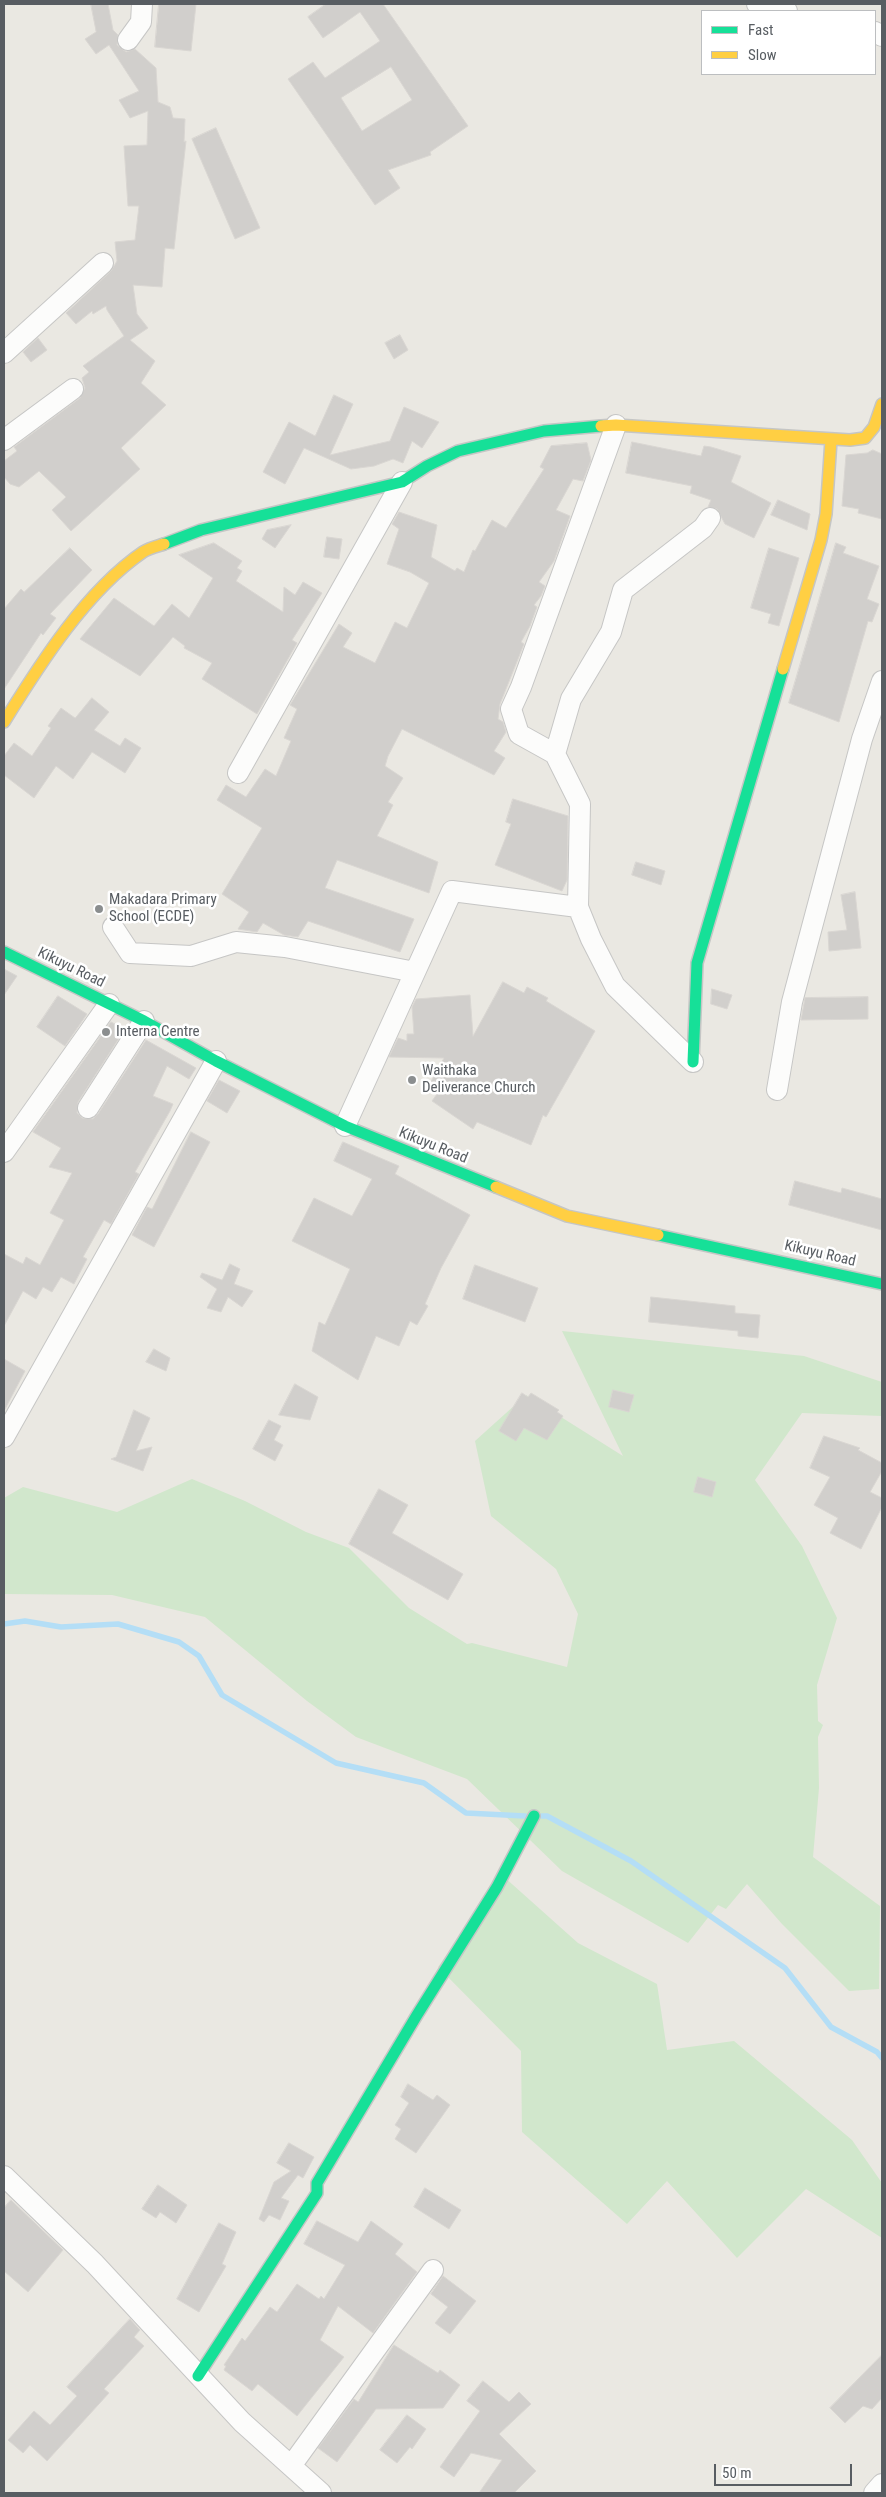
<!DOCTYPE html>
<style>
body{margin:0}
#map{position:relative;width:886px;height:2497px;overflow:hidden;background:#eae8e2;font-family:"Roboto Condensed",sans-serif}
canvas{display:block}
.frame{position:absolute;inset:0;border:5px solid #585d62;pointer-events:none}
.legend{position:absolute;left:701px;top:10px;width:175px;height:65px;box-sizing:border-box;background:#fff;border:1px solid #bcbec0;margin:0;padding:6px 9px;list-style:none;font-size:15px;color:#585d62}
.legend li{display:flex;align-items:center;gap:10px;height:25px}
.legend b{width:25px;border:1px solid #bcbec0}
.scale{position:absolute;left:714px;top:2464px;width:138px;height:22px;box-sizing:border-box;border:2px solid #585d62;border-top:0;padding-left:6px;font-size:15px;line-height:18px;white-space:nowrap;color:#585d62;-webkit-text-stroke:4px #fff;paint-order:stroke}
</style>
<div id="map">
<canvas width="886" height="2497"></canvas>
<div class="frame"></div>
<ul class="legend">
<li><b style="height:6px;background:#16e098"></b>Fast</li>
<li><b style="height:6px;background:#ffcf43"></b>Slow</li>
</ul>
<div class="scale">50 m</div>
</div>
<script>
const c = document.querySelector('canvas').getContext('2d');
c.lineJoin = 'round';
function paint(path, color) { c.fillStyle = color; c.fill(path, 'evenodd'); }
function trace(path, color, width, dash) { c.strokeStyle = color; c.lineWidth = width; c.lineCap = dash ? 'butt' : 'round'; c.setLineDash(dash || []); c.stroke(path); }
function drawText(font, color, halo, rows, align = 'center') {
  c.font = font + ' "Roboto Condensed",sans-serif'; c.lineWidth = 5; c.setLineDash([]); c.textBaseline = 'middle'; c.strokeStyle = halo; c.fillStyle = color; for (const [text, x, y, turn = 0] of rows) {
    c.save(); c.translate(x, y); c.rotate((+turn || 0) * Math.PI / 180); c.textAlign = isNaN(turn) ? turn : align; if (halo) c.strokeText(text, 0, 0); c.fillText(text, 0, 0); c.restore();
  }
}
paint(new Path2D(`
 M 562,1331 L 804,1356 L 882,1382 L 882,1416 L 802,1413 L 755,1480 L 802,1546 L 837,1618 L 817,1685 L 818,1721 L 823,1725 L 818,1737 L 819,1788 L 813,1857 L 880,1906 L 879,1989 L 849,1991 L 782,1924 L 747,1884 L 726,1909 L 718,1905 L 688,1943 L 562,1871 L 467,1779 L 356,1737 L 307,1701 L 205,1617 L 112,1595 L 4,1594 L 4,1498 L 23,1487 L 117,1512 L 192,1479 L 245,1501 L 306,1532 L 349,1548 L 409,1608 L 467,1644 L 472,1643 L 567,1667 L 578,1614 L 556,1569 L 491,1516 L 475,1441 L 526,1395 L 623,1456 Z
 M 503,1876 L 578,1943 L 657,1984 L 667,2050 L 734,2041 L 852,2140 L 882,2183 L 882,2238 L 806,2189 L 737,2258 L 667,2181 L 627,2224 L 522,2132 L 521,2051 L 438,1967 Z`), '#d1e7cc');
trace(new Path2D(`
 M 4,1624 L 25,1621 L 61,1627 L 118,1624 L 179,1642 L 199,1656 L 222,1695 L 336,1763 L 424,1783 L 466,1813 L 525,1816
 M 542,1816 L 547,1816 L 631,1861 L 785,1968 L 831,2027 L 877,2052 L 882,2058`), '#b4def6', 5.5);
const building = new Path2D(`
 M 91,4 L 108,4 L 113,30 L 118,35 L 117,45 L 126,52 L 135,49 L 156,68 L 158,102 L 170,107 L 173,118 L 185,119 L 184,142 L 186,141 L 174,249 L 165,248 L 162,287 L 133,285 L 137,314 L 148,328 L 130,340 L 155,361 L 141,383 L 166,405 L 121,448 L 140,469 L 71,531 L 52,510 L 66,497 L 39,471 L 19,487 L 10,484 L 4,477 L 4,461 L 17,451 L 14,447 L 80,398 L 85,388 L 82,378 L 89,372 L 83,366 L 124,336 L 107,310 L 106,306 L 93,314 L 92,311 L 76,324 L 66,313 L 111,271 L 117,261 L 115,242 L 135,240 L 139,206 L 128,206 L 124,146 L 147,145 L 148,111 L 130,118 L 119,100 L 139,91 L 109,45 L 96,54 L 85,39 L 96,32 Z
 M 159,4 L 196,4 L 191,51 L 155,47 Z
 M 326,4 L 383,4 L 468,126 L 430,152 L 431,155 L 388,170 L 400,188 L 375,205 L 288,79 L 313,62 L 325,78 L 380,41 L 360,12 L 323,38 L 308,17 ZM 391,67 L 412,100 L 362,131 L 341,98 Z
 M 216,128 L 260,228 L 235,239 L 192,139 Z
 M 400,335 L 408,350 L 394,359 L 385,343 Z
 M 38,338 L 47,350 L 31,362 L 23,352 Z
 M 334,395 L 353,404 L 330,455 L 390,441 L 404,407 L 439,422 L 422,448 L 412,441 L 403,463 L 393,459 L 374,466 L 351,469 L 304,448 L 285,484 L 263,472 L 289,422 L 315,436 Z
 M 632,442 L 701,456 L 704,446 L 711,447 L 741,456 L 731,482 L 771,503 L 754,538 L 725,524 L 717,509 L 708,507 L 711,500 L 690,493 L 692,486 L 626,473 Z
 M 587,443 L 591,460 L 583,481 L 573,479 L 556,510 L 570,516 L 554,561 L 539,582 L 545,586 L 541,596 L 534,605 L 537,607 L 530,626 L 521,642 L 524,644 L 500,704 L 498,719 L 503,722 L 506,732 L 494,751 L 505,758 L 494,775 L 402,729 L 388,756 L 385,766 L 403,778 L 388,802 L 393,805 L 377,836 L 438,862 L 429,893 L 337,860 L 325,888 L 414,919 L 400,952 L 308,921 L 298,937 L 284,935 L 263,923 L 257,932 L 238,929 L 249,912 L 222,894 L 262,828 L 217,800 L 226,785 L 246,797 L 265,769 L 276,776 L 291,741 L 284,738 L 297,709 L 290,705 L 339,624 L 352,633 L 343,647 L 375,663 L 395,622 L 407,628 L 429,583 L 410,572 L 387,564 L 399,529 L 392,524 L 399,512 L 437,525 L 431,557 L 455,571 L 457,568 L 464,572 L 473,550 L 475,551 L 492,520 L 506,528 L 544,469 L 540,467 L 551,446 Z
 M 873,450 L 882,454 L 882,519 L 858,513 L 859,509 L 842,506 L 846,455 L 867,453 Z
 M 778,500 L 810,514 L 807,530 L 771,515 Z
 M 291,525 L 275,548 L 262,539 L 267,530 Z
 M 327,537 L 342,539 L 339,559 L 324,557 Z
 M 214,543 L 242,561 L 237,568 L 242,571 L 236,581 L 283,612 L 284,587 L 295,595 L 303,582 L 322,593 L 292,640 L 297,643 L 257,714 L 202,679 L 212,663 L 184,648 L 185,646 L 173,637 L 140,676 L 80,639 L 114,598 L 154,626 L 172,604 L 189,618 L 213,578 L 179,555 Z
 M 836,543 L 846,547 L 843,553 L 879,566 L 867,599 L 879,604 L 872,622 L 868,621 L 839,722 L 789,703 Z
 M 70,548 L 92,570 L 50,614 L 56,618 L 43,635 L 41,633 L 4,689 L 4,609 L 21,589 L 24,592 Z
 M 769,548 L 799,558 L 779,626 L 768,623 L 771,614 L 751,608 Z
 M 92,698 L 109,712 L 94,730 L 120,746 L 125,738 L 141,748 L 125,773 L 92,752 L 73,779 L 56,766 L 34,798 L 4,775 L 4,756 L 14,743 L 32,756 L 51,728 L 48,726 L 61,708 L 75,718 Z
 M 513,799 L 568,816 L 567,880 L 562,891 L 495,865 L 511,824 L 506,822 Z
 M 636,862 L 665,871 L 661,885 L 632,875 Z
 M 855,892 L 861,948 L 829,951 L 828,932 L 847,930 L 841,895 Z
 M 4,969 L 17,976 L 4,995 Z
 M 503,982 L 524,993 L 527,987 L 548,998 L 546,1001 L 595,1031 L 546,1117 L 543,1115 L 531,1145 L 477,1122 L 473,1129 L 432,1101 L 437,1094 L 427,1089 L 444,1058 L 389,1057 L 398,1038 L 407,1041 L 407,1034 L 414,1034 L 412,1007 L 416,999 L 470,995 L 473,1036 Z
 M 712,989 L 732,995 L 727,1009 L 711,1004 Z
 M 58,996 L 87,1014 L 65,1046 L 37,1027 Z
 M 868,997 L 868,1019 L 801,1020 L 805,998 Z
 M 111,1022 L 125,1029 L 78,1102 L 77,1113 L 82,1118 L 93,1119 L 98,1114 L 146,1040 L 196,1068 L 189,1079 L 167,1066 L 153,1096 L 173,1104 L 170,1111 L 135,1172 L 139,1174 L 111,1224 L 104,1220 L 83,1257 L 87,1259 L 74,1284 L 61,1277 L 52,1292 L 43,1287 L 36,1299 L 23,1291 L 4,1326 L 4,1254 L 23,1264 L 26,1257 L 40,1265 L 64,1220 L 50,1213 L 72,1173 L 49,1167 L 61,1148 L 33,1132 Z
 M 219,1080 L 240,1091 L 227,1113 L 207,1101 Z
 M 191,1132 L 210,1142 L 154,1247 L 132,1235 L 147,1207 L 152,1209 Z
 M 343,1142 L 399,1166 L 395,1174 L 470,1215 L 441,1268 L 425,1304 L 428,1306 L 417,1325 L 410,1321 L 399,1346 L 376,1336 L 358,1380 L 312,1351 L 319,1322 L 325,1325 L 350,1269 L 292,1241 L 314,1198 L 352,1216 L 372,1179 L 334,1161 Z
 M 795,1181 L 841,1193 L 842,1188 L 882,1199 L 882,1230 L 789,1205 Z
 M 230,1264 L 240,1269 L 234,1284 L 253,1291 L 242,1307 L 228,1297 L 221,1312 L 207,1308 L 217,1289 L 200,1277 L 202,1273 L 222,1280 Z
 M 475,1265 L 538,1288 L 525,1322 L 463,1299 Z
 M 651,1297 L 735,1306 L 735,1313 L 760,1315 L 758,1338 L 738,1336 L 738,1331 L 649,1322 Z
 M 154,1349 L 170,1358 L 166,1371 L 146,1362 Z
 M 4,1359 L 25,1371 L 4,1411 Z
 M 295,1384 L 318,1397 L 310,1420 L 279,1415 Z
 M 613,1390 L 634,1395 L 629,1412 L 609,1407 Z
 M 522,1393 L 528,1397 L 531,1393 L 559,1410 L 557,1412 L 563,1416 L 547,1440 L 524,1428 L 516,1441 L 499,1431 Z
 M 134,1410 L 150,1418 L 136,1451 L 152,1447 L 143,1471 L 111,1459 L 116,1457 Z
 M 269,1420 L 281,1426 L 274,1440 L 283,1445 L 275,1461 L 253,1449 Z
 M 824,1436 L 860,1448 L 858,1450 L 882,1463 L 882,1471 L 870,1492 L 882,1498 L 882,1507 L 861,1549 L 830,1533 L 838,1518 L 814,1505 L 830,1477 L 810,1468 Z
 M 698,1477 L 716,1482 L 712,1497 L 694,1492 Z
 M 379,1489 L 408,1505 L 392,1533 L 463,1574 L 448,1600 L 349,1544 Z
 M 408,2084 L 433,2100 L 437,2095 L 450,2105 L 416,2153 L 395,2139 L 401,2129 L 395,2125 L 409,2103 L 401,2097 Z
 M 289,2143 L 314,2157 L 303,2178 L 298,2175 L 281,2198 L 289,2201 L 280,2220 L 269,2215 L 264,2222 L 259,2219 L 274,2182 L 291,2171 L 277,2163 Z
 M 158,2185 L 187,2205 L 176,2223 L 160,2212 L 156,2218 L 142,2209 Z
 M 425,2188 L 461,2210 L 449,2229 L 414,2207 Z
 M 11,2200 L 63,2250 L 28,2292 L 4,2271 L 4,2208 Z
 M 317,2221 L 358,2242 L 371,2221 L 403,2244 L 395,2254 L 417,2272 L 373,2333 L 338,2306 L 320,2340 L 344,2357 L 297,2416 L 258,2384 L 252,2391 L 224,2370 L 226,2366 L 224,2365 L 242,2338 L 245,2341 L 270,2307 L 277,2312 L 297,2284 L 319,2299 L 321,2296 L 324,2299 L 345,2265 L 304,2244 Z
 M 219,2223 L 236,2232 L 222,2264 L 226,2266 L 199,2312 L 177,2299 Z
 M 443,2276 L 476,2301 L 450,2334 L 435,2323 L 448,2307 L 431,2294 Z
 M 130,2319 L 140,2330 L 134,2337 L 144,2346 L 104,2389 L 109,2393 L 47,2461 L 30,2445 L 23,2453 L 8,2440 L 34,2411 L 50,2425 L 77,2396 L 67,2387 Z
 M 394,2345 L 438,2373 L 440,2370 L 460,2385 L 443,2408 L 376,2409 L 337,2462 L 318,2448 L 354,2399 L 358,2402 Z
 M 882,2355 L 882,2398 L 872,2409 L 863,2406 L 845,2423 L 830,2408 Z
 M 483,2381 L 509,2402 L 519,2392 L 531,2404 L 499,2434 L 536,2471 L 514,2493 L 479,2493 L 502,2460 L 471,2453 L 454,2477 L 440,2467 L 480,2411 L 467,2401 Z
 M 407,2415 L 426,2429 L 412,2449 L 410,2447 L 397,2463 L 380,2450 Z`);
paint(building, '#d1cfcc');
trace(building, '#d9d6d2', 1);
const street = new Path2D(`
 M 757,4 L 787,11
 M 875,32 L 882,36
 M 128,40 L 141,22 L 142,4
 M 4,353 L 103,263
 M 4,440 L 73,389
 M 555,754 L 571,699 L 611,632 L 623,590 L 703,528 L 710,518
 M 238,773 L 402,482
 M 578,907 L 580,804 L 555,754 L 519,734 L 511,709 L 521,687 L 616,425
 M 113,927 L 130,953 L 191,956 L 236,942 L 285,947 L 415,972
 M 777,1090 L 792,1002 L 862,739 L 882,681
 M 88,1108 L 144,1021
 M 345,1126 L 452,891 L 578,907 L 591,939 L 615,986 L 693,1062
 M 4,1152 L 109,1004
 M 4,1437 L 216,1061
 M 4,2176 L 95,2264 L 242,2422 L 321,2493
 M 291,2466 L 433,2270
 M 874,2493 L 882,2484`);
const fast = new Path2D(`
 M 164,544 L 201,530 L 402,482 L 427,466 L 458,451 L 544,431 L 601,426
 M 4,952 L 144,1021 L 216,1061 L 345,1126 L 496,1187
 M 693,1062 L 697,963 L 783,669
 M 658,1235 L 882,1284
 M 198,2376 L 317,2193 L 317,2183 L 417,2015 L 497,1887 L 534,1816`);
const slow = new Path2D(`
 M 601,426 L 616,425 L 850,440 L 865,438 L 874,427 L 882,404
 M 783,669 L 821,540 L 826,514 L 831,440
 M 4,722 C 40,664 86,591 143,552 C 149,548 158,546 164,544
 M 496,1187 L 567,1216 L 658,1235`);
trace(street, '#c6c6c5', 22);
trace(fast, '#c5c6c5', 14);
trace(slow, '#c5c6c5', 14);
trace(street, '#fcfcfb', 20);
trace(fast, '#16e098', 11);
trace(slow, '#ffcf43', 11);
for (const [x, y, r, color] of [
 [99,909,5,"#8b8e8f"],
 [106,1032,5,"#8b8e8f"],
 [412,1080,5,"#8b8e8f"]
]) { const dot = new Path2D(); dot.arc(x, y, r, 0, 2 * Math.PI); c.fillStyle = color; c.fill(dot); trace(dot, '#fff', 2); }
drawText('15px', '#585d62', '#fff', [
 ["Makadara Primary",109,900],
 ["School (ECDE)",109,917],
 ["Interna Centre",116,1032],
 ["Waithaka",422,1071],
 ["Deliverance Church",422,1088]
], 'left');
drawText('15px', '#585d62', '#fff', [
 ["Kikuyu Road",71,968,26],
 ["Kikuyu Road",433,1146,22],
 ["Kikuyu Road",820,1254,13]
]);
</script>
